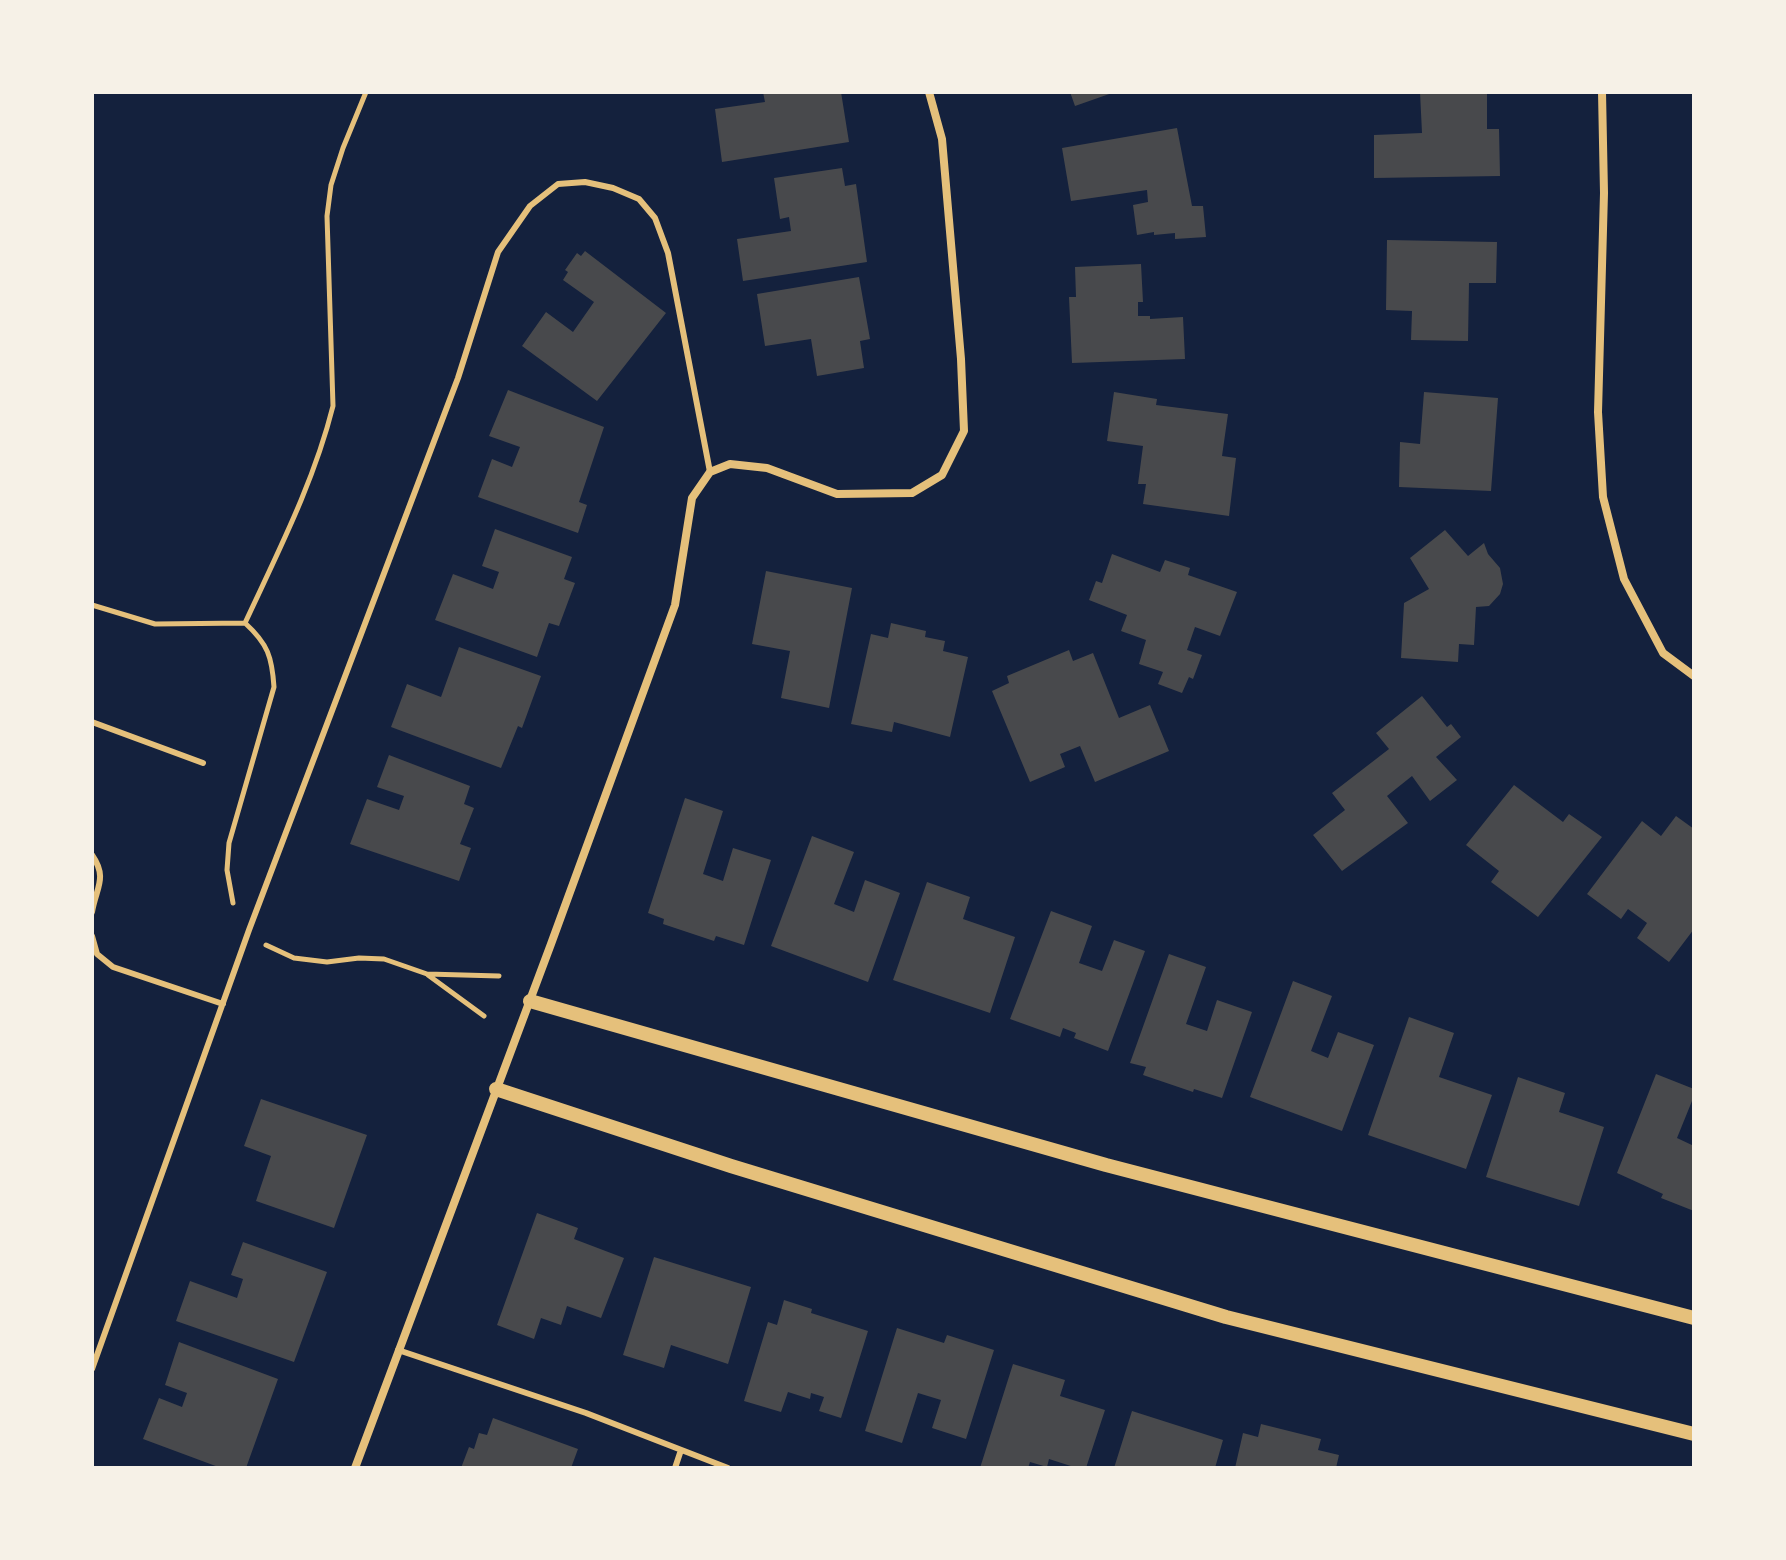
<!DOCTYPE html>
<style>
body{margin:0}
#map{position:relative;width:1786px;height:1560px;overflow:hidden;background:#14213d;font-family:Mulish,sans-serif}
canvas{display:block}
.frame{position:absolute;inset:0;border:94px solid #f6f1e7;pointer-events:none}
</style>
<div id="map">
<canvas width="1786" height="1560"></canvas>
<div class="frame"></div>
</div>
<script>
const c = document.querySelector('canvas').getContext('2d');
c.lineJoin = 'round';
function paint(path, color) { c.fillStyle = color; c.fill(path, 'evenodd'); }
function trace(path, color, width, dash) { c.strokeStyle = color; c.lineWidth = width; c.lineCap = dash ? 'butt' : 'round'; c.setLineDash(dash || []); c.stroke(path); }
paint(new Path2D(`
 M 763,92 L 841,92 L 849,142 L 722,162 L 715,109 L 765,102 Z
 M 1070,92 L 1115,92 L 1075,106 Z
 M 1420,92 L 1487,92 L 1487,129 L 1499,129 L 1500,176 L 1374,178 L 1374,135 L 1422,133 Z
 M 1177,128 L 1192,206 L 1203,206 L 1206,237 L 1175,239 L 1175,233 L 1154,235 L 1154,232 L 1137,235 L 1133,205 L 1148,202 L 1147,190 L 1071,201 L 1062,148 Z
 M 842,168 L 845,186 L 856,184 L 867,262 L 743,281 L 737,239 L 791,231 L 789,217 L 780,219 L 774,178 Z
 M 1387,240 L 1497,242 L 1496,283 L 1469,283 L 1468,341 L 1411,340 L 1412,311 L 1386,310 Z
 M 585,251 L 666,313 L 597,401 L 522,346 L 546,312 L 573,332 L 594,302 L 563,280 L 568,272 L 565,270 L 577,253 L 581,256 Z
 M 1141,264 L 1143,302 L 1138,302 L 1138,316 L 1150,316 L 1150,319 L 1183,317 L 1185,359 L 1072,363 L 1069,297 L 1076,297 L 1075,267 Z
 M 859,277 L 870,339 L 860,341 L 864,368 L 817,376 L 811,339 L 765,346 L 757,294 Z
 M 508,390 L 604,427 L 579,502 L 587,505 L 578,533 L 478,497 L 492,459 L 512,467 L 520,447 L 489,436 Z
 M 1114,392 L 1157,399 L 1156,405 L 1228,414 L 1222,456 L 1236,458 L 1229,516 L 1143,504 L 1146,484 L 1138,484 L 1143,446 L 1107,441 Z
 M 1424,392 L 1498,398 L 1491,491 L 1399,487 L 1400,442 L 1420,444 Z
 M 495,529 L 572,557 L 564,579 L 575,583 L 559,626 L 549,623 L 537,657 L 435,620 L 453,574 L 493,589 L 499,572 L 482,566 Z
 M 1445,530 L 1468,556 L 1484,543 L 1488,554 L 1500,568 L 1503,584 L 1500,594 L 1489,606 L 1476,607 L 1474,645 L 1459,644 L 1458,662 L 1401,658 L 1404,603 L 1429,589 L 1410,558 Z
 M 1112,554 L 1160,572 L 1165,560 L 1190,568 L 1188,575 L 1237,592 L 1220,636 L 1195,627 L 1187,650 L 1202,655 L 1193,679 L 1189,677 L 1182,693 L 1158,684 L 1163,672 L 1139,664 L 1146,640 L 1121,631 L 1127,615 L 1089,600 L 1096,581 L 1102,583 Z
 M 766,571 L 852,588 L 829,708 L 781,698 L 790,651 L 752,644 Z
 M 891,623 L 926,631 L 925,637 L 945,641 L 943,651 L 968,657 L 950,737 L 894,722 L 892,732 L 851,724 L 871,634 L 888,638 Z
 M 459,647 L 541,676 L 522,728 L 518,726 L 501,768 L 391,727 L 407,684 L 441,697 Z
 M 1069,650 L 1073,661 L 1093,653 L 1119,718 L 1150,705 L 1169,751 L 1095,782 L 1080,746 L 1060,754 L 1065,767 L 1030,782 L 992,691 L 1009,683 L 1007,676 Z
 M 1422,696 L 1447,727 L 1451,724 L 1461,737 L 1436,757 L 1457,780 L 1430,801 L 1412,776 L 1387,796 L 1408,823 L 1342,871 L 1313,835 L 1345,810 L 1332,793 L 1389,749 L 1376,733 Z
 M 389,755 L 470,786 L 464,804 L 474,808 L 460,844 L 471,848 L 459,881 L 350,844 L 367,799 L 399,810 L 404,796 L 377,787 Z
 M 1514,785 L 1563,822 L 1569,814 L 1602,837 L 1538,917 L 1491,882 L 1499,871 L 1466,845 Z
 M 685,798 L 723,811 L 703,874 L 723,881 L 733,848 L 771,860 L 744,945 L 716,936 L 714,941 L 663,924 L 664,919 L 648,913 Z
 M 1676,816 L 1694,829 L 1694,929 L 1669,962 L 1637,938 L 1647,923 L 1628,909 L 1621,919 L 1587,894 L 1642,821 L 1661,836 Z
 M 812,836 L 854,852 L 834,904 L 854,912 L 865,880 L 900,893 L 868,982 L 771,946 Z
 M 927,882 L 970,897 L 963,919 L 1015,937 L 990,1013 L 893,980 Z
 M 1051,911 L 1092,926 L 1079,963 L 1102,971 L 1114,940 L 1145,951 L 1108,1051 L 1074,1038 L 1076,1033 L 1063,1028 L 1060,1037 L 1010,1019 Z
 M 1169,954 L 1206,967 L 1186,1024 L 1207,1031 L 1217,1000 L 1252,1012 L 1222,1098 L 1194,1089 L 1193,1092 L 1143,1075 L 1146,1067 L 1130,1063 Z
 M 1293,981 L 1332,996 L 1311,1051 L 1328,1058 L 1338,1032 L 1374,1045 L 1342,1131 L 1250,1097 Z
 M 1409,1017 L 1454,1033 L 1439,1077 L 1492,1095 L 1466,1169 L 1368,1135 Z
 M 1656,1074 L 1694,1089 L 1694,1096 L 1677,1138 L 1694,1146 L 1694,1211 L 1661,1198 L 1663,1194 L 1617,1173 Z
 M 1518,1077 L 1565,1093 L 1559,1112 L 1604,1127 L 1579,1206 L 1486,1177 Z
 M 261,1099 L 367,1135 L 334,1228 L 256,1201 L 271,1156 L 244,1146 Z
 M 537,1213 L 578,1228 L 574,1239 L 624,1258 L 601,1318 L 567,1306 L 561,1325 L 541,1318 L 534,1339 L 497,1325 Z
 M 243,1242 L 327,1272 L 294,1362 L 176,1321 L 190,1281 L 237,1298 L 243,1279 L 231,1275 Z
 M 654,1257 L 751,1287 L 728,1364 L 671,1345 L 664,1368 L 623,1355 Z
 M 784,1300 L 812,1309 L 811,1313 L 868,1331 L 841,1418 L 819,1411 L 824,1397 L 811,1393 L 810,1399 L 788,1392 L 781,1412 L 744,1401 L 768,1322 L 777,1325 Z
 M 897,1328 L 944,1343 L 947,1335 L 994,1350 L 966,1439 L 932,1428 L 941,1400 L 918,1393 L 902,1443 L 865,1431 Z
 M 179,1342 L 278,1379 L 246,1468 L 221,1468 L 143,1439 L 159,1398 L 182,1407 L 187,1393 L 165,1385 Z
 M 1013,1364 L 1065,1380 L 1060,1396 L 1105,1410 L 1086,1468 L 1077,1468 L 1049,1459 L 1047,1467 L 1030,1462 L 1028,1468 L 980,1468 Z
 M 1132,1411 L 1223,1440 L 1215,1468 L 1114,1468 Z
 M 493,1418 L 578,1449 L 571,1468 L 461,1468 L 469,1447 L 474,1449 L 479,1433 L 487,1435 Z
 M 1261,1424 L 1321,1439 L 1318,1450 L 1339,1455 L 1336,1468 L 1235,1468 L 1243,1433 L 1258,1437 Z`), '#48494c');
trace(new Path2D(`
 M 92,605 L 155,624 L 245,623 C 268,644 272,657 274,687 L 229,843 L 227,870 L 233,903
 M 245,623 C 278,552 314,482 333,406 L 327,216 L 331,185 L 343,148 L 366,92
 M 266,945 L 294,958 L 327,962 L 359,958 L 384,959 L 427,974 L 499,976
 M 428,975 L 484,1016`), '#e5c07b', 5);
trace(new Path2D(`
 M 92,722 L 203,763
 M 92,855 C 108,878 96,888 92,912
 M 92,936 L 97,954 L 113,967 L 223,1004
 M 398,1350 L 586,1413 L 728,1468
 M 92,1369 L 249,930 L 458,378 L 498,252 L 530,206 L 558,184 L 585,182 L 613,188 L 639,199 L 655,218 L 668,253 L 710,472
 M 675,1468 L 681,1450`), '#e5c07b', 6);
trace(new Path2D(`
 M 1602,92 L 1604,193 L 1598,412 L 1603,497 L 1624,579 L 1663,653 L 1694,676
 M 355,1468 L 551,944 L 675,605 L 692,498 L 710,472 L 730,464 L 767,468 L 837,494 L 912,493 L 942,475 L 964,431 L 961,359 L 942,139 L 929,92`), '#e5c07b', 8);
trace(new Path2D(`
 M 530,1001 L 1106,1165 L 1694,1318
 M 496,1089 L 731,1166 L 1226,1317 L 1694,1434`), '#e5c07b', 14);
</script>
